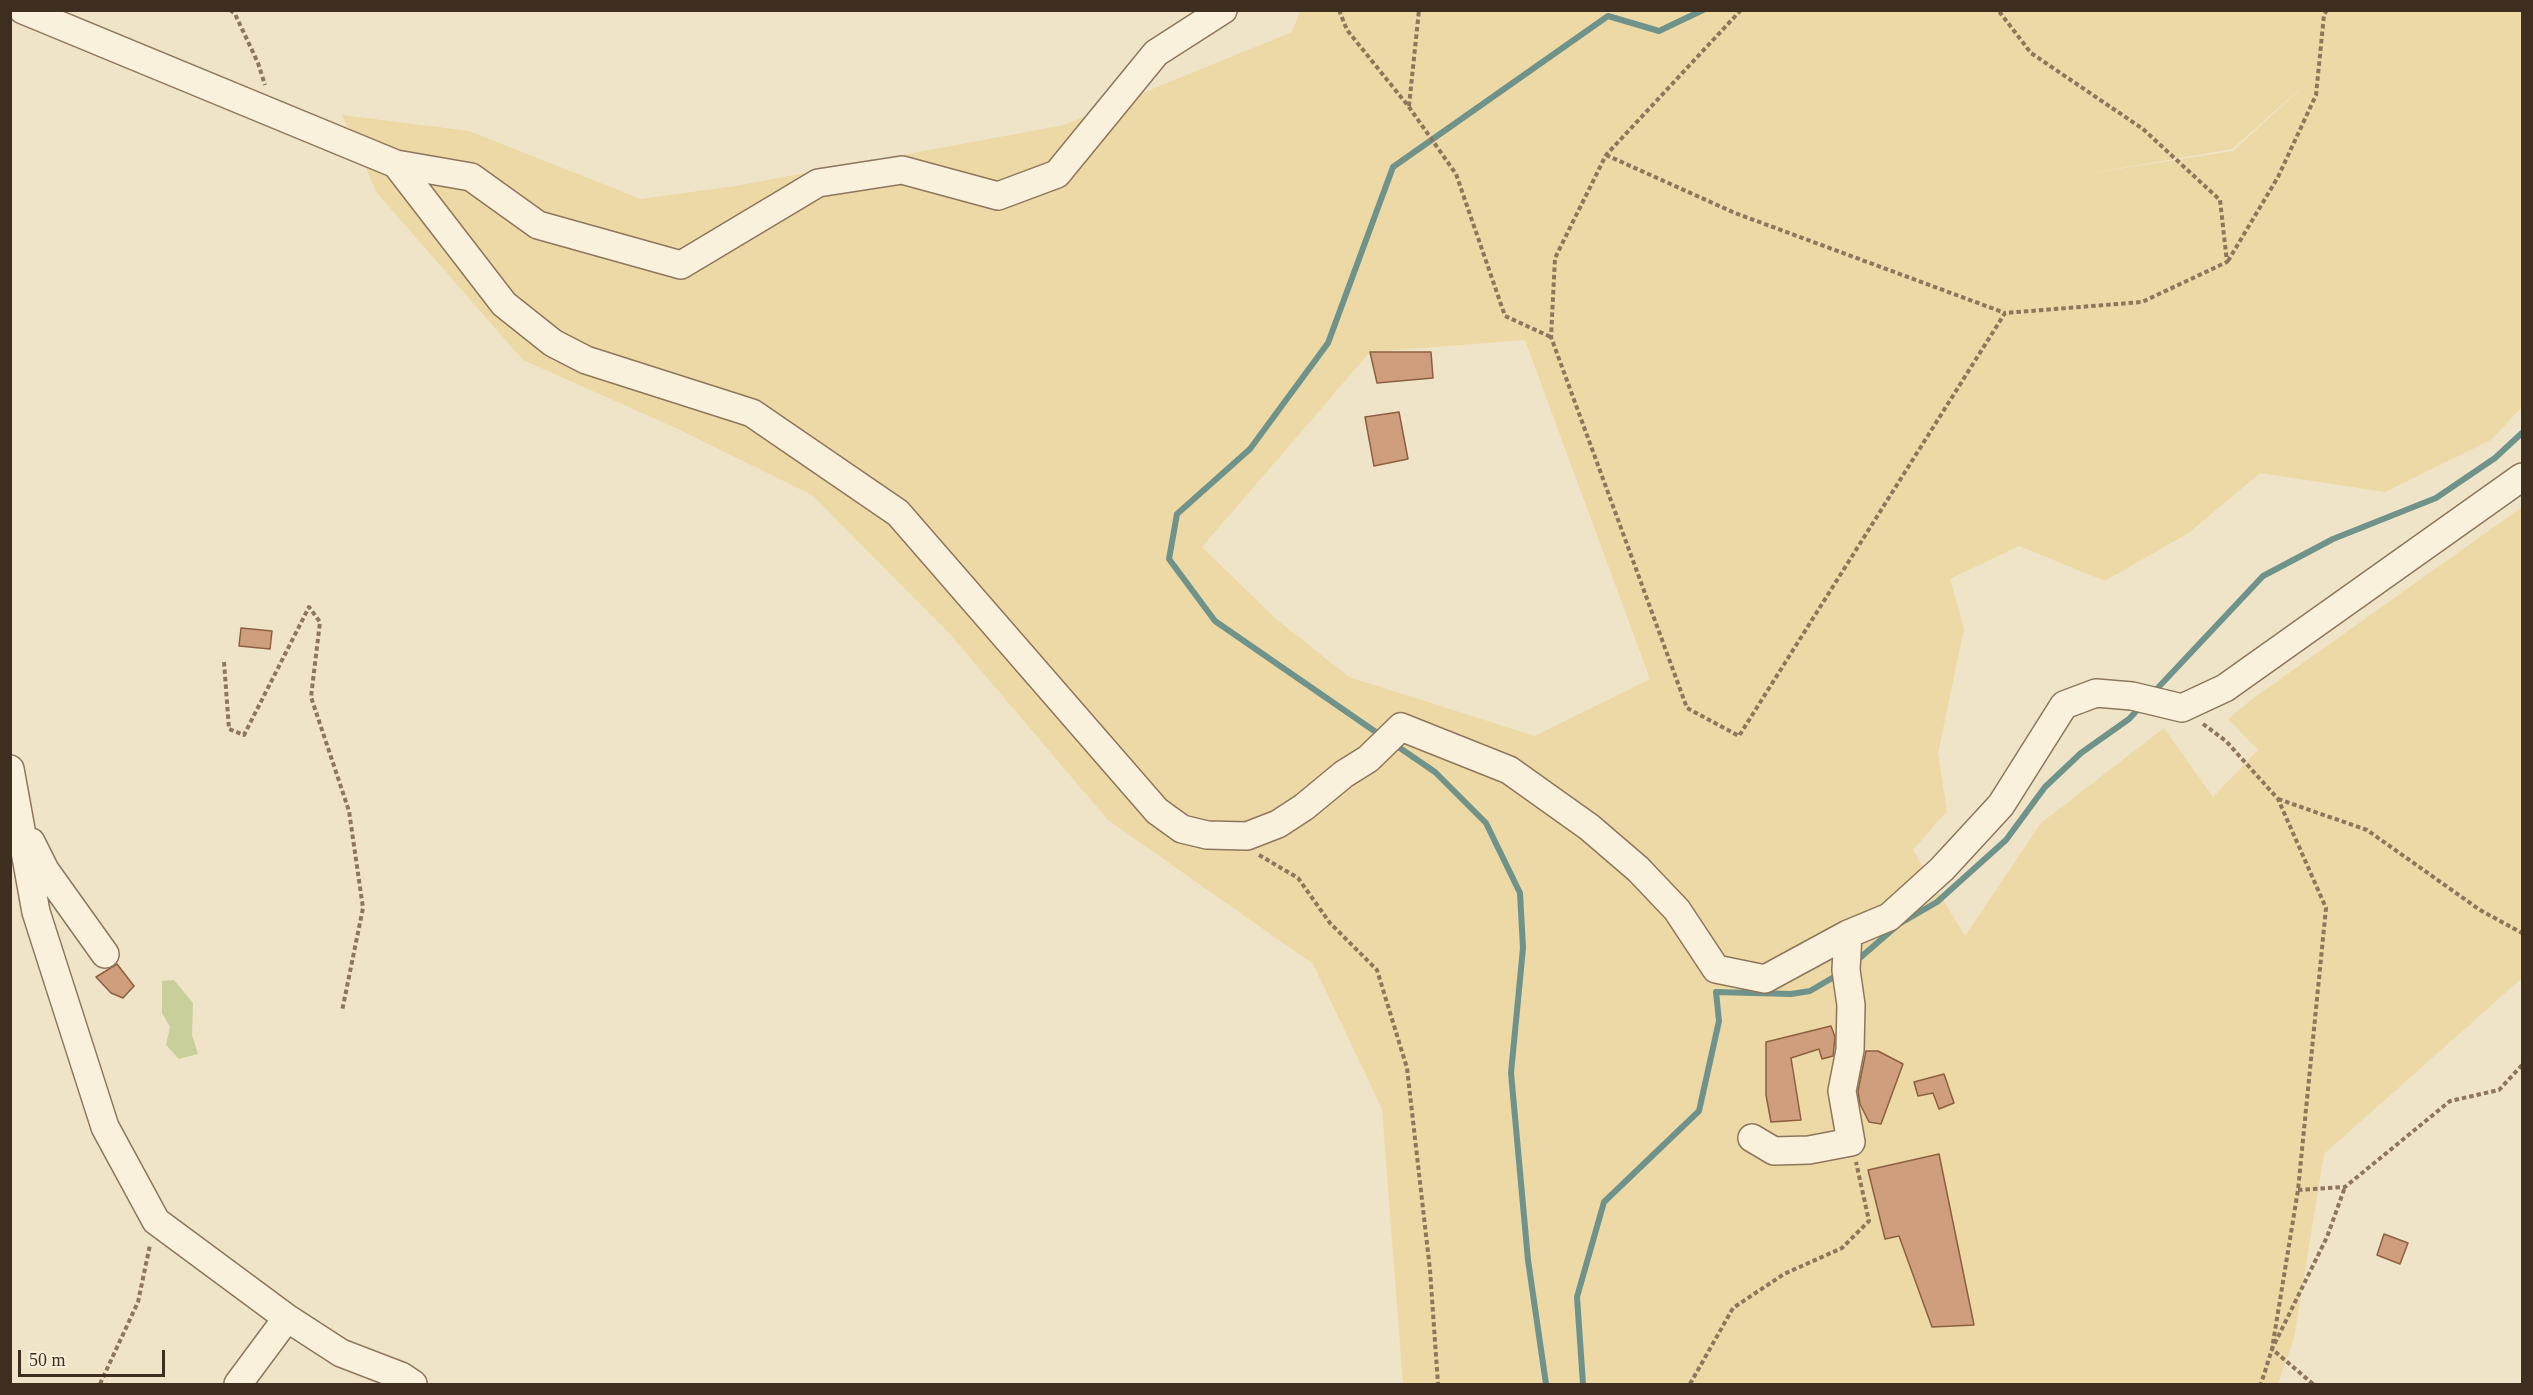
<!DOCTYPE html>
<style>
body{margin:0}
#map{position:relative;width:2533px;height:1395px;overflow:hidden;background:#f0e4c8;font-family:Georgia,serif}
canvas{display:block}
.frame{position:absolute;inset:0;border:12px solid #3d2e20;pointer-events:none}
.scale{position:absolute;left:18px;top:1350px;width:147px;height:27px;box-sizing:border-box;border:3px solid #3d2e20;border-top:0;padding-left:8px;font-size:18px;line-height:21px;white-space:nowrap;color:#3d2e20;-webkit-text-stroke:4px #f7eed8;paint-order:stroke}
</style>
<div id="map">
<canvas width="2533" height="1395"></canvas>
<div class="frame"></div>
<div class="scale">50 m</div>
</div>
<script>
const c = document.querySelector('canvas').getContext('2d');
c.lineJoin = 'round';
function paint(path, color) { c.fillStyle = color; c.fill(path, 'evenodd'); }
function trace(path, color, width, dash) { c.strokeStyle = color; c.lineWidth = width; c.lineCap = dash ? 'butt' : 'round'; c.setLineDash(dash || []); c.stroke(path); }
paint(new Path2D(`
 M 174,980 L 193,1003 L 192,1035 L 198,1054 L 179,1059 L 166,1045 L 170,1027 L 162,1013 L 162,981 Z`), '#c9cf9b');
paint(new Path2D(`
 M 1300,11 L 2522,11 L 2522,407 L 2491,440 L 2385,492 L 2260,473 L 2190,532 L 2105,581 L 2019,546 L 1950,579 L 1964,629 L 1938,753 L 1947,811 L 1913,850 L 1965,936 L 2041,823 L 2164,728 L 2213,797 L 2258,750 L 2228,719 L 2251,700 L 2522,507 L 2522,978 L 2324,1154 L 2294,1338 L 2278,1384 L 1403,1384 L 1382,1109 L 1313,964 L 1108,820 L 949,633 L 812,495 L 678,429 L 523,360 L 377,193 L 342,115 L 469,131 L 641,199 L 735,186 L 1064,125 L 1292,32 ZM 2318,73 L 2233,151 L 2086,174 L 2232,149 ZM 1525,340 L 1650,679 L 1535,736 L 1349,677 L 1275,618 L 1202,547 L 1370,352 Z`), '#ecd9a5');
trace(new Path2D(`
 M 2153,693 L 2263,576 L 2333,539 L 2436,498 L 2495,458 L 2522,433
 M 1383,737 L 1215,621 L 1169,559 L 1177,514 L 1250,449 L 1328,343 L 1393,167 L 1608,16 L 1659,31 L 1703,10
 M 1394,744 L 1435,772 L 1486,823 L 1520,893 L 1523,948 L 1511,1073 L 1528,1260 L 1546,1384
 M 1854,963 L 1899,924 L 1937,902 L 2006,840 L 2045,787 L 2081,753 L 2129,719 L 2142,705
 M 1583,1384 L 1577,1297 L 1604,1202 L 1699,1111 L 1719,1021 L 1716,992 L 1791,994 L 1810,991 L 1839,974`), '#6f938a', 6);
const building = new Path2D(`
 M 1370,352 L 1431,352 L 1433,378 L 1377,383 Z
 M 1399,412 L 1408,459 L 1374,466 L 1365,417 Z
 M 241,628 L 272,631 L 270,649 L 239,646 Z
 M 117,964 L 134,986 L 123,998 L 111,993 L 96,977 Z
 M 1831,1026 L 1835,1037 L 1833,1056 L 1822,1059 L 1819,1049 L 1791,1058 L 1801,1120 L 1771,1122 L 1766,1095 L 1766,1042 Z
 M 1866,1051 L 1878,1051 L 1903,1064 L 1881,1124 L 1869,1122 L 1860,1104 L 1858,1091 Z
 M 1944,1074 L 1954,1103 L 1939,1109 L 1933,1093 L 1918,1096 L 1914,1082 Z
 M 1939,1154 L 1974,1325 L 1932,1327 L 1899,1236 L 1885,1239 L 1868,1170 Z
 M 2384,1234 L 2408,1243 L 2400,1264 L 2377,1255 Z`);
paint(building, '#cf9f7d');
trace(building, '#8d5f41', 1.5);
const minor = new Path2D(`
 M 23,10 L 396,164 L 504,304 L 553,343 L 586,360 L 752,413 L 898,513 L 1157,811 L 1182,829 L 1207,835 L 1247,836 L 1278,824 L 1304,807 L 1344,774 L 1368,759 L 1401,727 L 1509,770 L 1589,827 L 1638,869 L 1677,910 L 1716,969 L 1765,979 L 1848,934 L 1889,917 L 1942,869 L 2001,805 L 2064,705 L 2096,693 L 2132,696 L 2182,708 L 2225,688 L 2522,477
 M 396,164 L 471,177 L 538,225 L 681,265 L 818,183 L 902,170 L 998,196 L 1057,174 L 1156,53 L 1223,10
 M 10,769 L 36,912 L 105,1127 L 156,1221 L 287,1318 L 341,1353 L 401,1376 L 413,1384
 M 31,842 L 45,870 L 105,954
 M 1752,1138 L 1774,1151 L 1809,1150 L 1851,1142 L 1842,1091 L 1850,1050 L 1851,1005 L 1846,970 L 1848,934
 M 238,1384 L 287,1318`);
trace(minor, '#8d765c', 30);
trace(new Path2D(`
 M 230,10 L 235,14 L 258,63 L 265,85
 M 1339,10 L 1347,30 L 1409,107 L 1456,174 L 1505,316 L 1551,337
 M 1741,10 L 1606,155 L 1555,258 L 1551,337 L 1687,708 L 1739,736 L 2005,313 L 2142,302 L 2227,262 L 2220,200 L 2143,129 L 2031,53 L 1998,10
 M 1409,106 L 1419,10
 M 1606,155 L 1735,213 L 2005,313
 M 2228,261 L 2278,177 L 2316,95 L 2324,15 L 2327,10
 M 224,662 L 229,729 L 244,735 L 309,607 L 320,622 L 311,697 L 349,811 L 363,908 L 342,1011
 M 2203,724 L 2226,741 L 2278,799 L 2326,908 L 2298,1190 L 2272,1349 L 2261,1384
 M 2278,799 L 2367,830 L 2480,910 L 2522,933
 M 1259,855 L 1298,878 L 1330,923 L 1377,970 L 1407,1068 L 1430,1270 L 1438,1384
 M 2298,1190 L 2345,1187 L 2450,1101 L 2499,1090 L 2522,1065
 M 100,1384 L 138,1302 L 150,1245
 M 1690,1384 L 1733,1308 L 1784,1274 L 1842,1248 L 1869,1221 L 1856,1162
 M 2313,1384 L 2272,1349 L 2327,1237 L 2345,1187`), '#8d765c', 4, [4.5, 3]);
trace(minor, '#faf1dc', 27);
</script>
